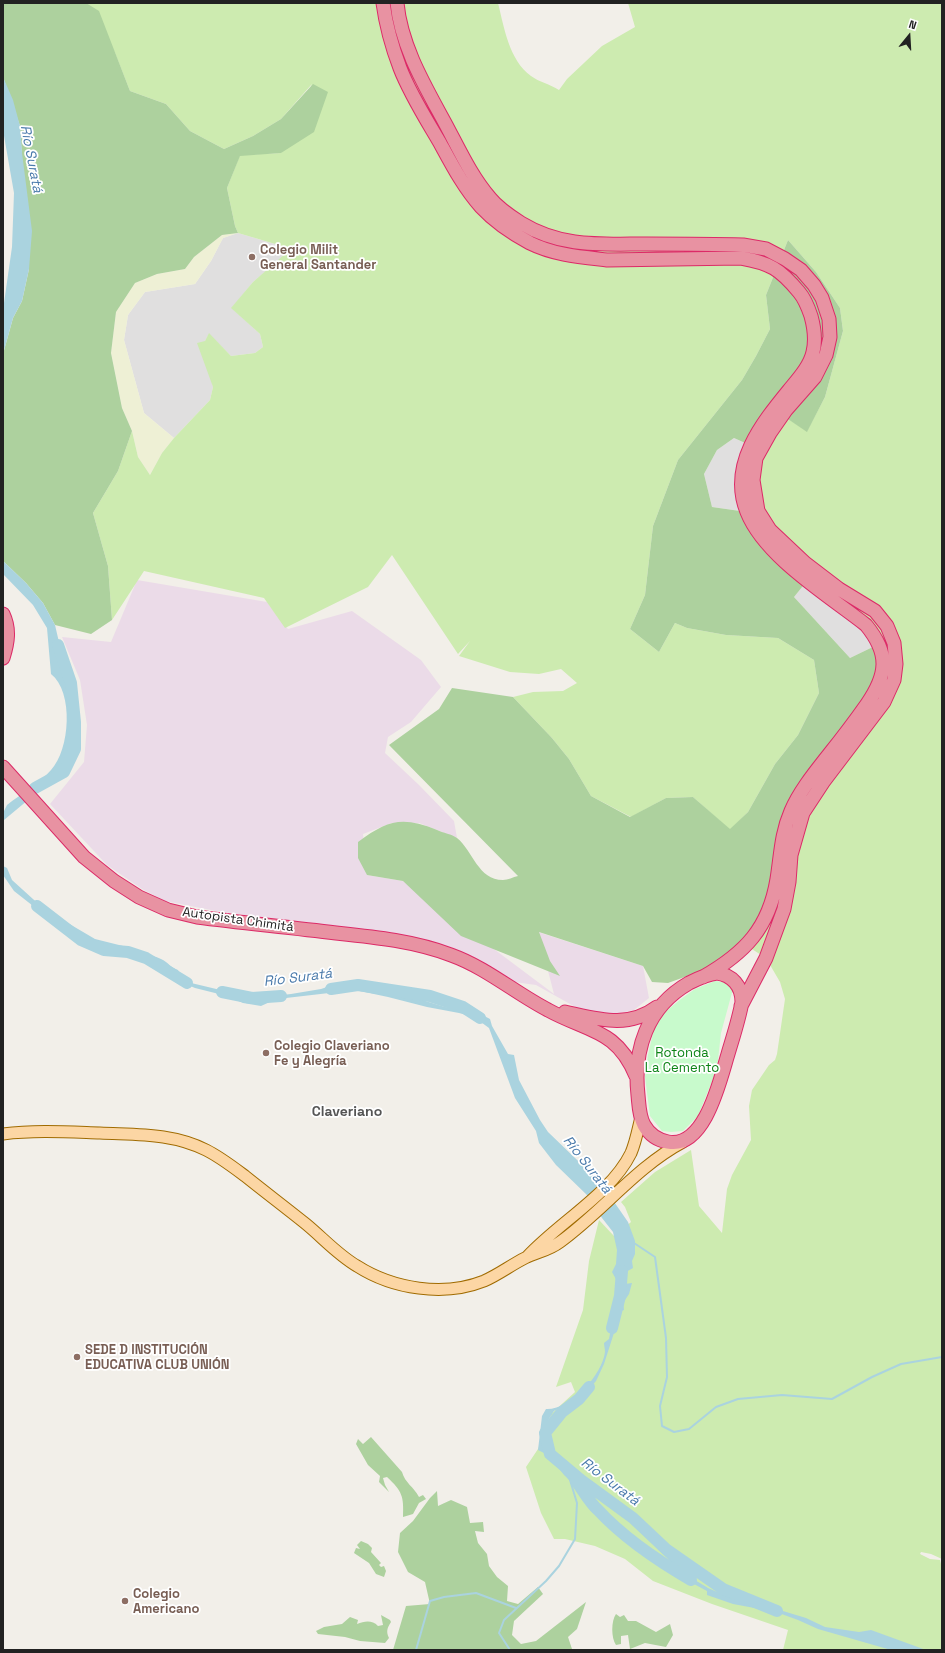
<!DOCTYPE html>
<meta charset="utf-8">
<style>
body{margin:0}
#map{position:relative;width:945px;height:1653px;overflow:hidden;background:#f2efe9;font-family:"Space Grotesk",sans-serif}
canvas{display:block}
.frame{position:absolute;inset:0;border:4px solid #222;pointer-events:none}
.north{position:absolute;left:889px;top:16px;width:40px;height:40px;-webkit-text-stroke:3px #fff;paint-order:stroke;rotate:18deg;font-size:11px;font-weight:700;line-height:16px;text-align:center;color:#222}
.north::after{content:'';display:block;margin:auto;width:14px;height:18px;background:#222;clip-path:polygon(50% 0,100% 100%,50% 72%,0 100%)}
</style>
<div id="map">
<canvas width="945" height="1653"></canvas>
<div class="frame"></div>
<div class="north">N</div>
</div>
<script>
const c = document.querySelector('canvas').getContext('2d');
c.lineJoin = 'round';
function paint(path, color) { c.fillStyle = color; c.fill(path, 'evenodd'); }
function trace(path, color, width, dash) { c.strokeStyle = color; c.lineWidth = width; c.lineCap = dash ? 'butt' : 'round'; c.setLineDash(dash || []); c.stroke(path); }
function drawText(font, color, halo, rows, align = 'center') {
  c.font = font + ' "Space Grotesk",sans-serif'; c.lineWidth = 3.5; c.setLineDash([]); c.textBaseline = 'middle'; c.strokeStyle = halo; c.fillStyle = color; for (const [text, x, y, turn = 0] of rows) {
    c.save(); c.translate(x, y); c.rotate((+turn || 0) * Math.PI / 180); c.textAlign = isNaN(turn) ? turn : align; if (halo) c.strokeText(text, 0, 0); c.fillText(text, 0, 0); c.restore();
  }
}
paint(new Path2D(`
 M 238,233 L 282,246 L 286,254 L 253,282 L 232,308 L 260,334 L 263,347 L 255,353 L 231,356 L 209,334 L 205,341 L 213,387 L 210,400 L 174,438 L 144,413 L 124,340 L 128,315 L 145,292 L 195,284 L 211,261 L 223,238 Z
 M 734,438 L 752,446 L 747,512 L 712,507 L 704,474 L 717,450 Z
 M 807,581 L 879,644 L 850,658 L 794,597 Z`), '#e0dfdf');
paint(new Path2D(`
 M 137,580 L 267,602 L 288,629 L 352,611 L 421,660 L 441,687 L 411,722 L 388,737 L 385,753 L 419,785 L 454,821 L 457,838 L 419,823 L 392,823 L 363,834 L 367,875 L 403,881 L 554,994 L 538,932 L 643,966 L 649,998 L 634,1010 L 616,1014 L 588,1014 L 536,985 L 514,982 L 480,961 L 453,951 L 315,925 L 216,911 L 165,901 L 142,889 L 107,865 L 50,804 L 84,762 L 87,725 L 80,680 L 62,637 L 111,642 Z`), '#ebdbe8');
paint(new Path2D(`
 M 238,233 L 223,238 L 211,261 L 195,284 L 145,292 L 128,315 L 124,340 L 144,413 L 174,438 L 162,453 L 150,475 L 138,457 L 132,431 L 122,408 L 111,353 L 116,312 L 135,283 L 157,274 L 185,269 L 194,257 L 222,235 Z`), '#eef0d5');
paint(new Path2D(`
 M 86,3 L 498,3 C 504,27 509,60 531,76 C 539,82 550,84 559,90 L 567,79 L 602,46 L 635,27 L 628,3 L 942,3 L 942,1559 L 931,1554 L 921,1552 L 920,1554 L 930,1559 L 940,1560 L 942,1568 L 942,1650 L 783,1650 L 788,1630 L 712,1604 L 653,1581 L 625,1559 L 595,1546 L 565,1539 L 554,1539 L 541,1513 L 526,1467 L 538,1449 L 551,1414 L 575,1392 L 571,1382 L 556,1387 L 583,1310 L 589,1261 L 599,1220 L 614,1236 L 631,1222 L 625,1207 L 621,1202 L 655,1172 L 691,1150 L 699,1206 L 722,1233 L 727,1189 L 732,1175 L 751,1140 L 749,1106 L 752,1090 L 769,1065 L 775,1060 L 777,1054 L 785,999 L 780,982 L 766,958 L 747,946 L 780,848 L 879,644 L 747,512 L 776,411 L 807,431 L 825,397 L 843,331 L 840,308 L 816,272 L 788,240 L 766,295 L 770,329 L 756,356 L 742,380 L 678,460 L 653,526 L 645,595 L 630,629 L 659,652 L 675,623 L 687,628 L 726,635 L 778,638 L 814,660 L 819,693 L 798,735 L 775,764 L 748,812 L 730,830 L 693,797 L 666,798 L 631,817 L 591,796 L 569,759 L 552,738 L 513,697 L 533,692 L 563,691 L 577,683 L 561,669 L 539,674 L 510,672 L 459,656 L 470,641 L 458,654 L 392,555 L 368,587 L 285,628 L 264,598 L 144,571 L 112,620 L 108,566 L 93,513 L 118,471 L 132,431 L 138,457 L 150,475 L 162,453 L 174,438 L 210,400 L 213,387 L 197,343 L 205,341 L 209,333 L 231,356 L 255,353 L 263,347 L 260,334 L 231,308 L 253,282 L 286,253 L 282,246 L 238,233 L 235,226 L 227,188 L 240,155 L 281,153 L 312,84 L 281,119 L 253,136 L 224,149 L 190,131 L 166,104 L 130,91 L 115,53 Z`), '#cdebb0');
paint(new Path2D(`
 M 3,3 L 86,3 L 99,11 L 130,91 L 166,104 L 190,131 L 224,149 L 253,136 L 281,119 L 313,84 L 328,92 L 314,132 L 281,153 L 240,156 L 227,188 L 235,226 L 238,233 L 222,235 L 194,257 L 185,269 L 157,274 L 135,283 L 116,312 L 111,353 L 122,408 L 132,431 L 118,471 L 93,513 L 108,566 L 112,620 L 91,634 L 55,625 L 43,603 L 26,583 L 3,561 L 3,354 L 13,318 L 22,301 L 29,269 L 20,126 L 3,77 Z
 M 788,240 L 816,272 L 840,308 L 843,331 L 825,397 L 807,432 L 776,411 L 752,446 L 734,438 L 717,450 L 704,474 L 712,507 L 747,512 L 807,581 L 794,597 L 850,658 L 879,644 L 882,669 L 823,763 L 780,848 L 757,933 L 712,967 L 668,983 L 652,982 L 643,966 L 539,932 L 550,961 L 560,976 L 461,936 L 403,881 L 367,875 L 358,858 L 358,842 C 388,820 402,816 437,830 C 443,833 452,834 457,838 C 473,851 478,880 503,880 C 508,880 513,877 518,876 L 389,745 L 439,709 L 452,688 L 513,697 L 552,738 L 569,759 L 591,796 L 630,817 L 666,798 L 693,797 L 730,829 L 748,812 L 775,764 L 798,735 L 819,693 L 814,660 L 778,638 L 726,635 L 687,628 L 675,623 L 659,652 L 630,629 L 645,595 L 653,526 L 678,460 L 742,380 L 756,356 L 770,329 L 766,295 Z
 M 371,1437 L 402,1472 C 405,1483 414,1487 419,1497 L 423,1495 L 426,1499 L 419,1503 L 413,1514 L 403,1517 C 404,1496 402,1491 387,1477 L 383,1478 L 385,1485 L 389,1492 L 379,1482 L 380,1476 L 368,1465 L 356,1444 L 358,1439 L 363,1444 Z
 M 437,1491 L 438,1506 L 451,1500 L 467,1507 L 470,1523 L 483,1522 L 484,1532 L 475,1531 L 478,1543 L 487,1554 L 489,1566 L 497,1577 L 508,1586 L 507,1601 L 518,1604 L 538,1587 L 543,1594 L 514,1621 L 512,1635 L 521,1644 L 536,1641 L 586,1602 L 577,1629 L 568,1637 L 572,1649 L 571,1650 L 393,1650 L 406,1606 L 430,1604 L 425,1582 L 408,1572 L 398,1552 L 400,1533 L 413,1521 L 430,1498 Z
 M 361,1541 L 368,1544 L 372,1548 L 371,1552 L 381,1563 L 379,1565 L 381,1567 L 384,1566 L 386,1571 L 384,1577 L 376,1574 L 369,1563 L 354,1553 L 356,1548 L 360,1549 L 357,1545 Z
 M 616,1614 L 620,1617 L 624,1615 L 628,1621 L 636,1621 L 656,1632 L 670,1624 L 673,1635 L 666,1647 L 645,1643 L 630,1649 L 628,1635 L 621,1636 L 621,1644 L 616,1645 C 611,1638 611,1621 616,1614 Z
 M 381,1615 L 390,1620 L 391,1622 C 387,1628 386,1632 389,1638 L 385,1643 L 360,1641 L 345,1637 L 318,1634 L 316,1631 L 324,1627 L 342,1624 L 350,1617 L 358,1620 L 357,1624 C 365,1621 372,1620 378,1626 L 383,1625 Z`), '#add19e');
paint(new Path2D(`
 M 715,981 L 729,983 L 733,989 L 721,1033 L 717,1069 L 698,1116 L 683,1131 L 671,1132 L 662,1131 L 650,1116 L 645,1077 L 648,1055 L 654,1028 L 665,1012 L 681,999 L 695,989 Z`), '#c8facc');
paint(new Path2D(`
 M 3,77 L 13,100 L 20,126 L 22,153 L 32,231 L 29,269 L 22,301 L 13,318 L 3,354 L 3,310 L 12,247 L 14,193 L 3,130 Z
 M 3,561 L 26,583 L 43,603 L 55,625 L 65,668 L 72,719 L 71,744 L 63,765 L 40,790 L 4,820 L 3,833 L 3,813 L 7,805 C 21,794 40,783 51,770 C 70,750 74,692 51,674 L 47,628 L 33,605 L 3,574 Z
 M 3,866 L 7,868 L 12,880 L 44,909 L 95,939 L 123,946 L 132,956 C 142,955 152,954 161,959 C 168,962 171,968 178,970 L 182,980 L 187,982 L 233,993 L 245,999 L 291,994 L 321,989 L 333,985 L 349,987 L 416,998 L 445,1007 L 473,1010 L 490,1019 L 492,1026 L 508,1054 L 514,1055 L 519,1080 L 540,1120 L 548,1132 L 601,1183 L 628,1222 L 635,1241 L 635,1254 L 632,1261 L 633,1268 L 626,1272 L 625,1284 L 632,1283 L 629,1294 L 623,1303 L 624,1310 L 621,1311 L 604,1364 L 596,1381 L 585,1394 L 576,1400 L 554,1411 L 549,1419 L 543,1439 L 546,1447 L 551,1455 L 565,1473 L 573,1478 L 578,1477 L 585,1481 L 589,1488 L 622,1511 L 672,1558 L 690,1577 L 708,1588 L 724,1595 L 773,1608 L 806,1618 L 825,1627 L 859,1632 L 871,1630 L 926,1650 L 891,1650 L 818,1629 L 798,1620 L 776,1612 L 733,1604 L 707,1595 L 707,1591 L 679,1576 L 677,1568 L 669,1560 L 619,1511 L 583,1487 C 568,1485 559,1467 549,1456 C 546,1454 542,1452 538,1450 L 542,1416 L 546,1409 C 571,1410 602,1375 605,1352 C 605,1349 604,1345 604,1343 L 609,1339 L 614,1313 L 620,1309 L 619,1303 L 622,1290 L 612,1272 L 616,1264 L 617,1250 L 613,1232 L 602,1218 L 587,1195 L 556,1165 L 539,1143 L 536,1131 L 515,1098 L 489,1028 L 474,1017 L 459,1013 L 427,1007 L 388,997 L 355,990 L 286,998 L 272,1001 L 261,1006 L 243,1003 L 227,996 L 195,988 L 181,982 L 166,969 L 149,962 L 114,953 L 110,945 L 100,946 L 93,940 L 74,932 L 59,922 L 42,913 L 14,891 L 3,875 Z`), '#aad3df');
trace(new Path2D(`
 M 634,1243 L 655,1257 L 666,1338 L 667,1377 L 660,1406 L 662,1426 L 674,1432 L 689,1429 L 716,1407 L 738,1399 L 782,1395 L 832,1399 L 872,1377 L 901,1364 L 942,1357
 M 416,1650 L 430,1601 L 444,1597 L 476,1593 L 516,1608
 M 510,1650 L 499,1633 L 504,1620 L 546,1581 L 559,1566 L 575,1539 L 577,1503 L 566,1467`), '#aad3df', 2);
trace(new Path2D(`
 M 35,788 L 64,772 L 75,749 L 75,722 L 71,683 L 58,645
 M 37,906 L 81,940 L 104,950 L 128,952 L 146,958 L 187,983
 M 331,989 L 358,985 L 430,996 L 463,1007 L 480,1018
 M 222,992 L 252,998 L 281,996
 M 612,1328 L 620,1296 L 622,1271
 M 589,1387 L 579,1399 L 562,1412 L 545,1433 L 550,1454 L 581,1480 L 633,1518 L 667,1550 L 723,1589 L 777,1611
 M 576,1481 C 583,1490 589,1502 598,1510 C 624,1538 658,1561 691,1580`), '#aad3df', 12);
const major = new Path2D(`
 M 3,1134 C 35,1130 68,1132 100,1133 C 138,1135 172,1133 206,1150 C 220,1157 233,1167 245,1176 C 265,1192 286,1208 306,1224 C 323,1238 338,1255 357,1266 C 393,1289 444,1297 484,1281 C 498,1275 511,1265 525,1258 C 537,1252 548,1251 560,1242 C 603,1211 636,1167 683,1142
 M 527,1257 C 558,1223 611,1194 631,1153 C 636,1141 638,1129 641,1117`);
const highway = new Path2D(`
 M 383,3 C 386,25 392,47 400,68 C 410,94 426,119 440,143 C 452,165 464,188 481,207 C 494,221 513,234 530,243 C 554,255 581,257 607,260 L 741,258 C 770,263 780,269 799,292 C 805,299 808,307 811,316 C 814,327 816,340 813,352 C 810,366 798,379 789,390 C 762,423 728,465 747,512 C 765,557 828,595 866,625 C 890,654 887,675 867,704 C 855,721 843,737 830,753 C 816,771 800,790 791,811 C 781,834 781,854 777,879 C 769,928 745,953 703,977
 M 397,3 C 401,46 425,86 445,123 C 459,149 471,176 490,198 C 498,208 510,216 521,223 C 562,248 601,244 647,244 C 679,244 711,244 743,245 L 766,249 L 785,259 L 801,270 L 814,285 L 822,298 L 829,319 L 830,337 L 826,355 L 815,377 L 786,410 L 770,433 L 756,458 L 753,480 L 758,511 L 770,530 L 805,563 L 839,589 L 875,611 L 887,626 L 894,643 L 896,664 L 894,680 L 884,702 L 824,781 L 803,813 L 791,855 L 789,882 L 784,909 L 766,958 L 741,1006
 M 3,614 C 10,629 8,642 3,658
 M 3,767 L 84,857 L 114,881 L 139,897 L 168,910 L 197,917 C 243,923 289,927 336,933 C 374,937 414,941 451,955 C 487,968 515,993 548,1010 C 588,1032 617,1029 636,1076
 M 717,973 C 732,975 742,986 742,1002 C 739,1019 733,1037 728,1054 C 720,1080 705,1149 668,1142 C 657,1140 649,1134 644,1125 C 639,1116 639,1105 638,1095 C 633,1050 647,1007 689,983 C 697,979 707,974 717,973 Z
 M 565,1012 C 598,1019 628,1029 657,1007`);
trace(major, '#a06b00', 13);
trace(highway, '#dc2a67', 15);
trace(major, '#fcd6a4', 11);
trace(highway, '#e892a2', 13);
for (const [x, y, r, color] of [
 [252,257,4,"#8d6e63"],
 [266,1053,4,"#8d6e63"],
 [77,1357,4,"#8d6e63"],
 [125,1601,4,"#8d6e63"]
]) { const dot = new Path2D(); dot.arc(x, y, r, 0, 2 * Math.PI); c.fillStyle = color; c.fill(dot); trace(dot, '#fff', 1.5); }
drawText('bold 13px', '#785e54', '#fff', [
 ["Colegio Milit",260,250],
 ["General Santander",260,265],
 ["Colegio Claveriano",274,1046],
 ["Fe y Alegría",274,1061],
 ["SEDE D INSTITUCIÓN",85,1350],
 ["EDUCATIVA CLUB UNIÓN",85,1365],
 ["Colegio",133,1594],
 ["Americano",133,1609]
], 'left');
drawText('13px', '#222', '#fff', [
 ["Autopista Chimitá",238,920,8]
]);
drawText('13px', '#0c8416', '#fff', [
 ["Rotonda",682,1053],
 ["La Cemento",682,1068]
]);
drawText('italic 14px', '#4a7aab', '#fff', [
 ["Río Suratá",31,159,79],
 ["Río Suratá",298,978,-7],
 ["Río Suratá",587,1165,52],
 ["Río Suratá",610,1482,37]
]);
drawText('bold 14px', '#555', '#fff', [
 ["Claveriano",347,1112]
]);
</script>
